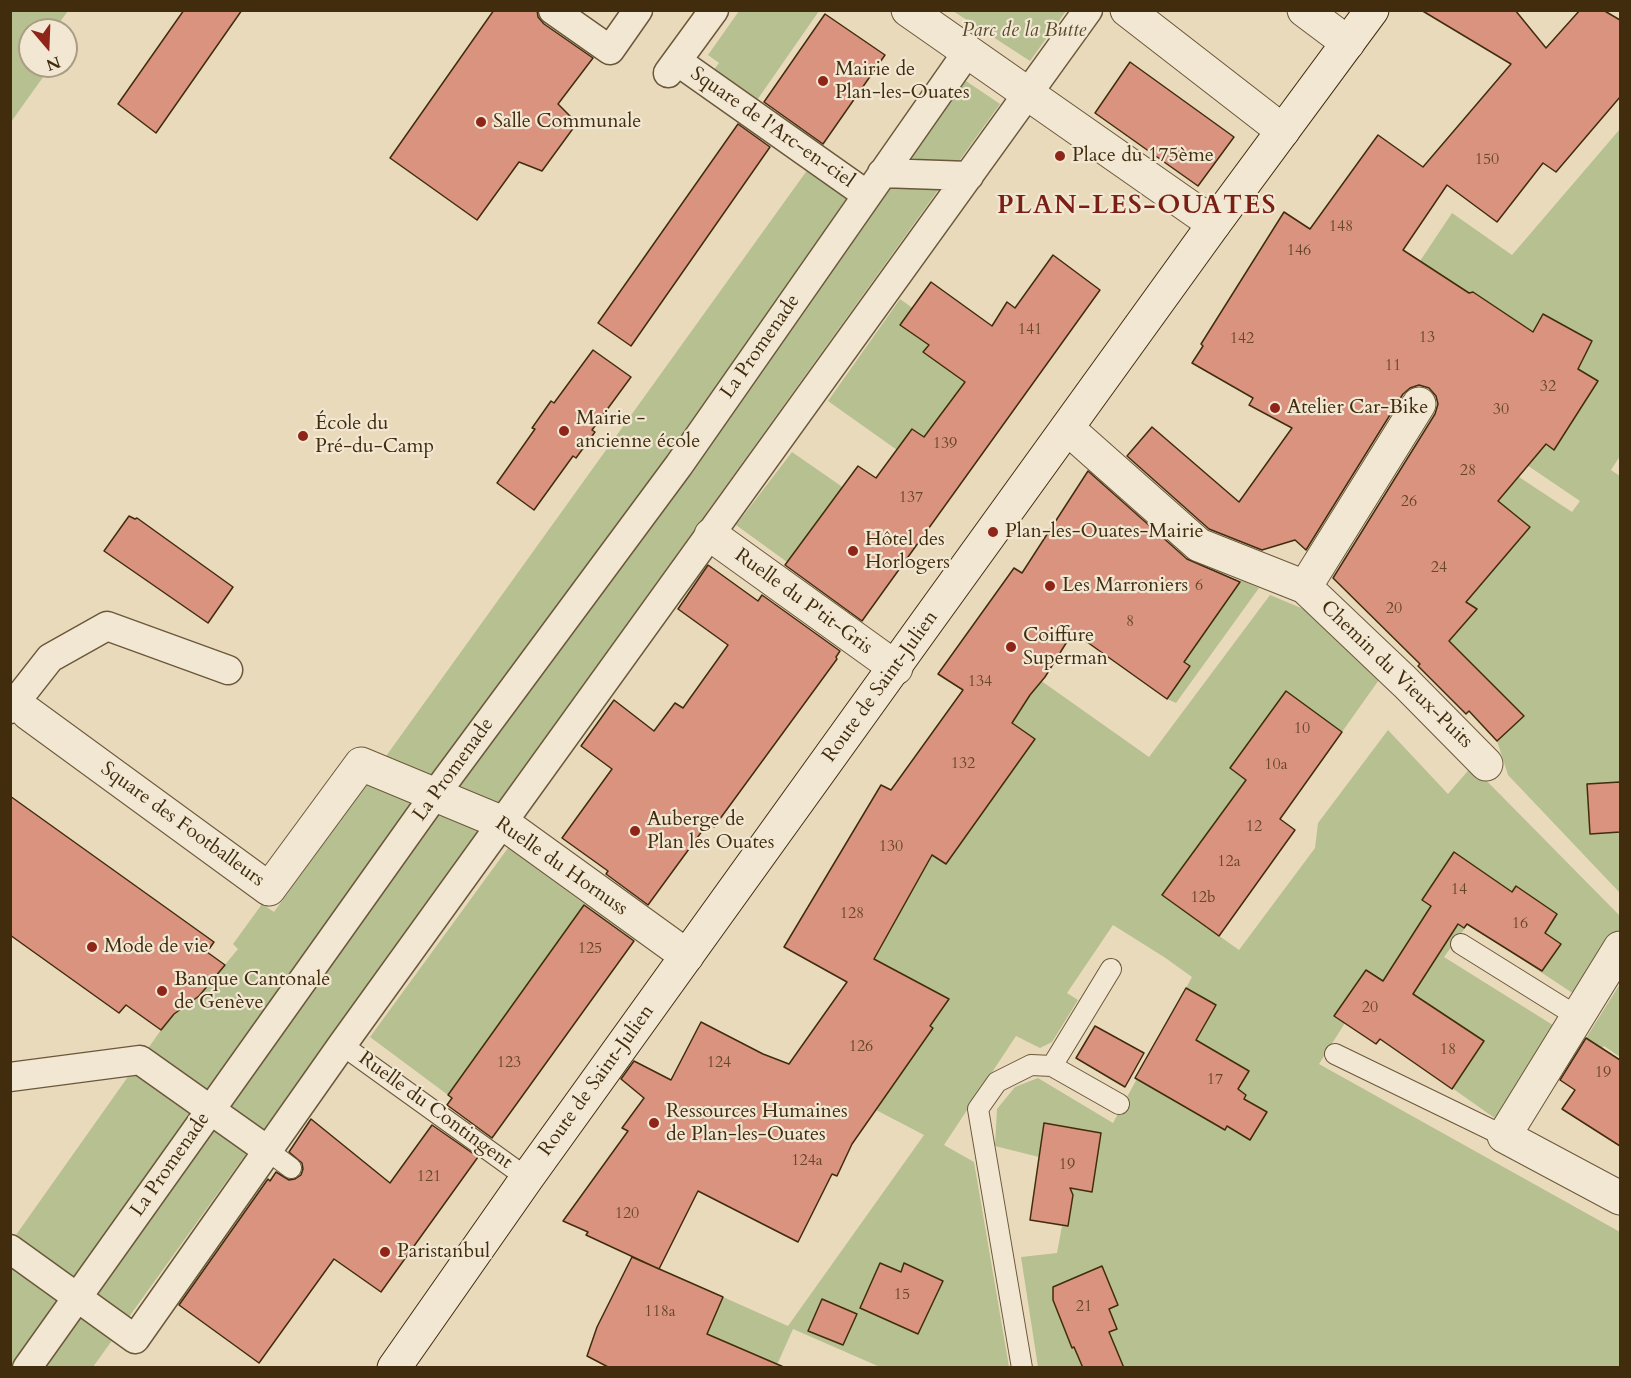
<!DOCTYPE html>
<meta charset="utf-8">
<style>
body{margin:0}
#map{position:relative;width:1631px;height:1378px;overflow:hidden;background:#eadabc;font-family:Cardo,serif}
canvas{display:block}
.frame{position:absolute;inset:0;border:12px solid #412c0e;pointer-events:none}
.north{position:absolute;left:18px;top:18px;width:60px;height:60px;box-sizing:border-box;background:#f1e7d3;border:2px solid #ab9c84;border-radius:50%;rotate:161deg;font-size:16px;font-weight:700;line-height:24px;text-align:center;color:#412c0e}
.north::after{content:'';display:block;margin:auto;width:21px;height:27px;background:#8f2418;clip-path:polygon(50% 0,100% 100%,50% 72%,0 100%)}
</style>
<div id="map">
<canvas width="1631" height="1378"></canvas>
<div class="frame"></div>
<div class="north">N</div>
</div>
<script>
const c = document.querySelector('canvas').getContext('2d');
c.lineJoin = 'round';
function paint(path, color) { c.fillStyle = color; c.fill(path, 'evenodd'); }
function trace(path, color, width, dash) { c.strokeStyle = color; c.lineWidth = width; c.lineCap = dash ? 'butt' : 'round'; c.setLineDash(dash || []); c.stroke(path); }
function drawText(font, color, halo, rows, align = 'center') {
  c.font = font + ' Cardo,serif'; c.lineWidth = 4.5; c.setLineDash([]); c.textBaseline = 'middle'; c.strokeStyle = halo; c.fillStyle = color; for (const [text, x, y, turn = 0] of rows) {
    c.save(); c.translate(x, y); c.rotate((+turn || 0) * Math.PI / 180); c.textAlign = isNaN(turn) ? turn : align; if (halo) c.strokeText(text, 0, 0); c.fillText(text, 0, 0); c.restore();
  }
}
paint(new Path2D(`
 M 11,10 L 68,11 L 54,30 L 30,30 L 30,66 L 51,66 L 11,122 Z
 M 739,11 L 819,11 L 755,103 L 713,71 L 719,63 L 708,55 Z
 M 953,11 L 1066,11 L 1030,61 Z
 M 963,79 L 1000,104 L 93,1367 L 11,1368 L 11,1242 L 161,1030 L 174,1014 L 199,996 L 238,949 L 233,944 L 262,904 L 274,912 L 808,169 L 869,212 Z
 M 1620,129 L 1620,456 L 1611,470 L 1620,476 L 1620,893 L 1508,775 L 1497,741 L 1446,639 L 1473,607 L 1463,598 L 1474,530 L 1519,477 L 1572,512 L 1580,501 L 1518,459 L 1535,436 L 1554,449 L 1598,381 L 1578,369 L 1592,341 L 1543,315 L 1531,336 L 1494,306 L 1473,292 L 1465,294 L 1420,261 L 1452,213 L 1512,255 Z
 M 900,299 L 1028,391 L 999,430 L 954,397 L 924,437 L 912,429 L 897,450 L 828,401 Z
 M 792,452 L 841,486 L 842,488 L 787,562 L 736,525 Z
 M 1241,580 L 1259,588 L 1176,703 L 1167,699 L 1190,666 L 1164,648 L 1198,599 L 1219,612 Z
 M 1270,595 L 1306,610 L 1381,677 L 1342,732 L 1286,692 L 1235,763 L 1292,803 L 1279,818 L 1239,789 L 1162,895 L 1239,950 L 1315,848 L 1318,823 L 1388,730 L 1448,794 L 1472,766 L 1620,916 L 1620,932 L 1577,996 L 1468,924 L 1444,957 L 1556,1027 L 1496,1119 L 1381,1038 L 1376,1044 L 1345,1023 L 1319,1064 L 1620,1232 L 1620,1367 L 1038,1367 L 1021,1257 L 1057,1253 L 1062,1226 L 1030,1220 L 1039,1157 L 995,1146 L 997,1109 L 1015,1087 L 1038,1078 L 1113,1123 L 1192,977 L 1164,957 L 1113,925 L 1067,993 L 1078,1000 L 1052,1042 L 1040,1048 L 1016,1036 L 944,1145 L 974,1162 L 1009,1367 L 880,1367 L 793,1329 L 776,1367 L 730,1367 L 739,1348 L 707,1334 L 723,1297 L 788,1326 L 924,1135 L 876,1110 L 886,1090 L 895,1082 L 933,1028 L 930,1026 L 949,999 L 873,958 L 950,824 L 968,833 L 1035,740 L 1010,722 L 1040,680 L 1149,757 Z
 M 508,848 L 634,940 L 569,1030 L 520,995 L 448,1095 L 370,1037 Z
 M 1620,984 L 1620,1057 L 1604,1046 L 1602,1048 L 1586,1038 Z`), '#b6c091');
const building = new Path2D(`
 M 184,10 L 242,10 L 156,133 L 118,104 Z
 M 494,10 L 537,10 L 538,17 L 544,24 L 593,58 L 558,104 L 577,123 L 542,171 L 519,162 L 477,220 L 390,158 Z
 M 1421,10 L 1515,10 L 1546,48 L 1580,10 L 1603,10 L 1620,20 L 1620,97 L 1556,172 L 1543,163 L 1497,222 L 1447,185 L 1403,250 L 1469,293 L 1473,292 L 1533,332 L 1543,314 L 1592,341 L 1578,369 L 1598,381 L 1554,450 L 1546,444 L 1498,501 L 1530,527 L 1466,602 L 1477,609 L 1449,641 L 1524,716 L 1497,741 L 1469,711 L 1466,714 L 1418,666 L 1420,664 L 1333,578 L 1435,414 L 1438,404 L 1436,396 L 1429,388 L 1419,385 L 1410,388 L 1403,394 L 1306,550 L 1295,540 L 1262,550 L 1209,529 L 1127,456 L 1152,427 L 1239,502 L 1292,428 L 1249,405 L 1253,398 L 1192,363 L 1203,346 L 1201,344 L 1284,212 L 1310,229 L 1378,135 L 1423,167 L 1511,64 Z
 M 825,14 L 885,55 L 823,144 L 764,102 Z
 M 1130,62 L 1234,137 L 1198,186 L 1095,113 Z
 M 738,124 L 770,147 L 631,346 L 598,323 Z
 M 1053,255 L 1100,290 L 862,621 L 785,565 L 858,466 L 876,478 L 912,429 L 924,437 L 965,382 L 923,352 L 929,345 L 900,325 L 931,282 L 992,326 L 1007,302 L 1015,308 Z
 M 593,350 L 631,377 L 592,430 L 595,432 L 576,458 L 573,456 L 534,510 L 497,483 L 535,429 L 532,428 L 551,401 L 554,403 Z
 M 1088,471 L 1187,559 L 1240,582 L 1184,662 L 1190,666 L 1167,699 L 1073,632 L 1045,677 L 1030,695 L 1012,723 L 1035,739 L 946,864 L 932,855 L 874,959 L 949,999 L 930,1026 L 933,1028 L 852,1144 L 837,1176 L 832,1174 L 798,1242 L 698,1191 L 659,1269 L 586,1235 L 588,1232 L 563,1221 L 628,1131 L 622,1128 L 644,1098 L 621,1079 L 634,1061 L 671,1080 L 701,1022 L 763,1054 L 789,1064 L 847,982 L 784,947 L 881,785 L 891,790 L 963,690 L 938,674 L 1014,568 L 1022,573 Z
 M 129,516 L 135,519 L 137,518 L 233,587 L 208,623 L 104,551 Z
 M 708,565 L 758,601 L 762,595 L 840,651 L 836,657 L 837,659 L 714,827 L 708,823 L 648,905 L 606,874 L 608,871 L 562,838 L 612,769 L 581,746 L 614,700 L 654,731 L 675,703 L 683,708 L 728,645 L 678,609 Z
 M 1286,691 L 1342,732 L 1280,819 L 1295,830 L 1219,936 L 1162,895 L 1246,780 L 1230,768 Z
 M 1620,782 L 1620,832 L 1590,834 L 1587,784 Z
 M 10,796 L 214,942 L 207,952 L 225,965 L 199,996 L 174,1014 L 161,1030 L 126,1005 L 119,1013 L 10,935 Z
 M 1454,852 L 1512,892 L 1516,886 L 1557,914 L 1545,933 L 1561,944 L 1542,971 L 1467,924 L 1464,928 L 1458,924 L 1413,994 L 1484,1041 L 1452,1089 L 1380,1039 L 1376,1044 L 1334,1016 L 1366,970 L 1383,981 L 1431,906 L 1422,900 Z
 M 584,905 L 634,941 L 492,1138 L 447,1105 L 452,1098 L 448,1095 Z
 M 1186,988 L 1216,1005 L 1196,1040 L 1249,1071 L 1238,1089 L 1246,1095 L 1244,1099 L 1267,1112 L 1250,1140 L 1227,1126 L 1225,1130 L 1135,1078 Z
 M 1095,1026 L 1144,1053 L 1125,1087 L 1076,1058 Z
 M 1586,1038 L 1620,1060 L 1620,1146 L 1562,1109 L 1575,1090 L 1560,1080 Z
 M 311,1119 L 390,1183 L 432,1125 L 478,1157 L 381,1292 L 334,1259 L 259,1363 L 179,1305 L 268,1179 L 270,1181 L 276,1172 L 289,1180 L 295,1179 L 301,1175 L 303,1169 L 302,1163 L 289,1152 Z
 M 1044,1123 L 1101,1133 L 1092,1192 L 1070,1188 L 1073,1195 L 1068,1226 L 1030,1220 Z
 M 632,1257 L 723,1297 L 707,1334 L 786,1368 L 610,1368 L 587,1356 L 597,1327 Z
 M 880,1263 L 901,1272 L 904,1263 L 943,1281 L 918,1334 L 860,1308 Z
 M 1102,1266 L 1118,1305 L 1109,1309 L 1117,1329 L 1109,1332 L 1124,1368 L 1083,1368 L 1074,1347 L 1072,1348 L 1053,1300 L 1053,1287 Z
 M 822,1299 L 857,1314 L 843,1345 L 808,1331 Z`);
paint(building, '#d9937f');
trace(building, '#412c0e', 1.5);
const service = new Path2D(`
 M 1461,944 L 1578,1017
 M 342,1045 L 527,1178
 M 1335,1054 L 1504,1136
 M 1052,1066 L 1111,969
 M 267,1150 L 291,1168
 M 1022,1368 L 978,1109 L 997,1082 L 1031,1065 L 1052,1066 L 1119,1104`);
const pedestrian = new Path2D(`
 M 553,10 L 610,50 L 638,10
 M 677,61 L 867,195
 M 668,73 L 714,10
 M 882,173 L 969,176
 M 10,709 L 50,658 L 107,626 L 228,670
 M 10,1077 L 140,1060 L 267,1150
 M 10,1249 L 135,1339 L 342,1045 L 1088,10
 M 27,1368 L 434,796 L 679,465 L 968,51`);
const minor = new Path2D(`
 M 908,10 L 1214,224
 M 1127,10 L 1283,131
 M 1304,10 L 1348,43
 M 1067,428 L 1199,545 L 1305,587 L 1406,683 L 1486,764
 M 711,535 L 896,668
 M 1305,587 L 1419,404
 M 28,713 L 269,889 L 361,764 L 503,823 L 687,956
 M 1620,948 L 1504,1136 L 1620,1198`);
const secondary = new Path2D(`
 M 394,1368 L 527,1178 L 926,623 L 1214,224 L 1372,10`);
trace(service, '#6b583a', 22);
trace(pedestrian, '#6b583a', 31);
trace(minor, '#6b583a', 35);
trace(secondary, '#412c0e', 35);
trace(service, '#f1e7d3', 20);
trace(pedestrian, '#f1e7d3', 28);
trace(minor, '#f1e7d3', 33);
trace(secondary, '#f1e7d3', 33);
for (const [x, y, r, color] of [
 [823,81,6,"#8f2418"],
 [481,122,6,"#8f2418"],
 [1060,156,6,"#8f2418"],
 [1275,408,6,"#8f2418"],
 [564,431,6,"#8f2418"],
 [303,436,6,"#8f2418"],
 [993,532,6,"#8f2418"],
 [853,551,6,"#8f2418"],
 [1050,586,6,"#8f2418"],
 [1011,647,6,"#8f2418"],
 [635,831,6,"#8f2418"],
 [92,947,6,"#8f2418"],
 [162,991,6,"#8f2418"],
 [654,1123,6,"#8f2418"],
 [385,1252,6,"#8f2418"]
]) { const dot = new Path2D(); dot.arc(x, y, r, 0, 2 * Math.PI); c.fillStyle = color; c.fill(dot); trace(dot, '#f1e7d3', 2); }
drawText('16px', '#67462a', null, [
 ["150",1487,160],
 ["148",1341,227],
 ["146",1299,251],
 ["141",1030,330],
 ["13",1427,338],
 ["142",1242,339],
 ["11",1393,366],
 ["32",1548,387],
 ["30",1501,410],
 ["139",945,444],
 ["28",1468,471],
 ["137",911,498],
 ["26",1409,502],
 ["24",1439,568],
 ["6",1199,586],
 ["20",1394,609],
 ["8",1130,622],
 ["134",980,682],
 ["10",1302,729],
 ["132",963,764],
 ["10a",1276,765],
 ["12",1254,827],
 ["130",891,847],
 ["12a",1229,862],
 ["14",1459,890],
 ["12b",1203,898],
 ["128",852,914],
 ["16",1520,924],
 ["125",590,949],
 ["20",1370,1008],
 ["126",861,1047],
 ["18",1448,1050],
 ["123",509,1063],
 ["124",719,1063],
 ["19",1603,1073],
 ["17",1215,1080],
 ["124a",807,1161],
 ["19",1067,1165],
 ["121",429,1177],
 ["120",627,1214],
 ["15",902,1295],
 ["21",1084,1307],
 ["118a",660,1312]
]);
drawText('italic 20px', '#584a28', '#f1e7d3', [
 ["Parc de la Butte",1024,31]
]);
drawText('20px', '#412c0e', '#f1e7d3', [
 ["Mairie de",835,70],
 ["Plan-les-Ouates",835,93],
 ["Salle Communale",493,122],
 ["Place du 175ème",1072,156],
 ["Atelier Car-Bike",1287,408],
 ["Mairie -",576,419],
 ["ancienne école",576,442],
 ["École du",315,424],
 ["Pré-du-Camp",315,447],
 ["Plan-les-Ouates-Mairie",1005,532],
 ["Hôtel des",865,540],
 ["Horlogers",865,563],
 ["Les Marroniers",1062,586],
 ["Coiffure",1023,636],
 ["Superman",1023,659],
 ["Auberge de",647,820],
 ["Plan les Ouates",647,843],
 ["Mode de vie",104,947],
 ["Banque Cantonale",174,980],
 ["de Genève",174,1003],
 ["Ressources Humaines",666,1112],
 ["de Plan-les-Ouates",666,1135],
 ["Paristanbul",397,1252]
], 'left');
drawText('20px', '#412c0e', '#f1e7d3', [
 ["Square de l'Arc-en-ciel",772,128,35],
 ["La Promenade",761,347,-55],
 ["Ruelle du P'tit-Gris",803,602,36],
 ["Chemin du Vieux-Puits",1396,675,44],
 ["Route de Saint-Julien",881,687,-54],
 ["La Promenade",454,770,-54],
 ["Square des Footballeurs",182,825,36],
 ["Ruelle du Hornuss",561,867,35],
 ["Route de Saint-Julien",597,1081,-54],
 ["Ruelle du Contingent",435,1111,36],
 ["La Promenade",171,1165,-55]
]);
c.letterSpacing = '1.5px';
drawText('bold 26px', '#7a1f14', '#f1e7d3', [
 ["PLAN-LES-OUATES",1137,207]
]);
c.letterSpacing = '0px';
</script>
